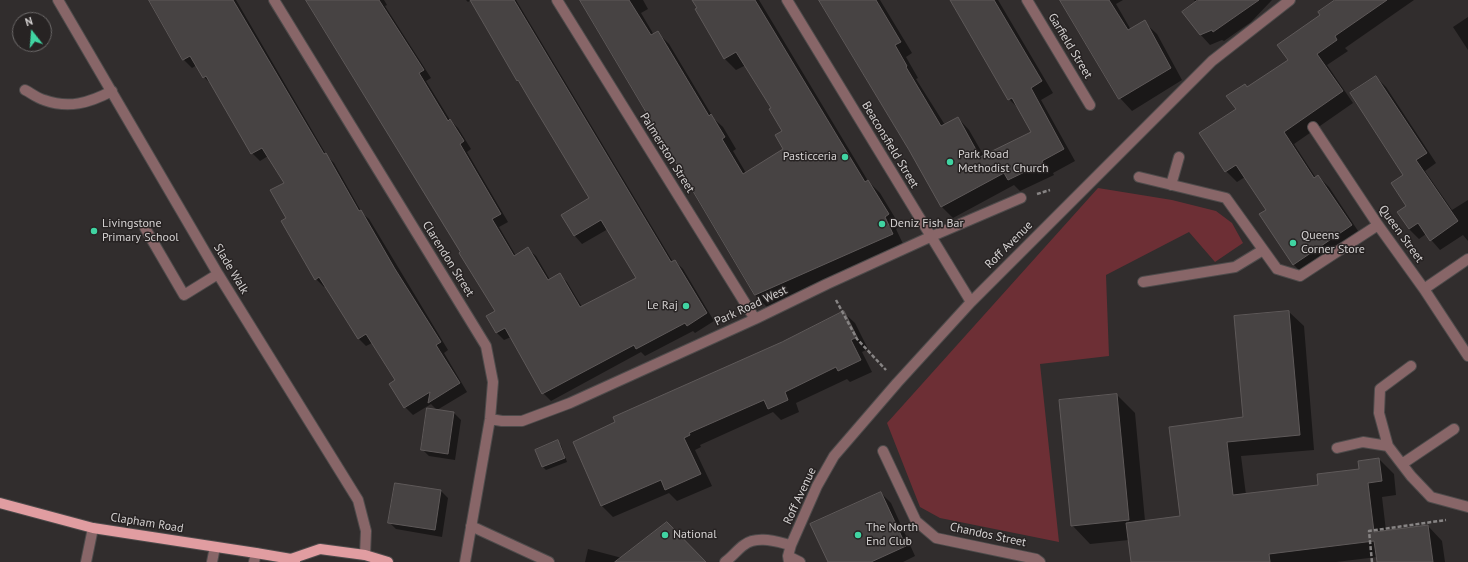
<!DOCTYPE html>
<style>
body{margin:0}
#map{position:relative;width:1468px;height:562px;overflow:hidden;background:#312d2d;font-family:"PT Sans",sans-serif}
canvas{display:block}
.north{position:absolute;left:12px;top:12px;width:40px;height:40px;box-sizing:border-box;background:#272323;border:1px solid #6c6969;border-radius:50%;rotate:343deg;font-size:11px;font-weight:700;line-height:16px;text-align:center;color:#d4d1d1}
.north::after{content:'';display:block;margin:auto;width:14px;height:18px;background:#40d4a2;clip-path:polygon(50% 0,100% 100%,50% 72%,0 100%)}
</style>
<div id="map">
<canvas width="1468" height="562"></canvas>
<div class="north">N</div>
</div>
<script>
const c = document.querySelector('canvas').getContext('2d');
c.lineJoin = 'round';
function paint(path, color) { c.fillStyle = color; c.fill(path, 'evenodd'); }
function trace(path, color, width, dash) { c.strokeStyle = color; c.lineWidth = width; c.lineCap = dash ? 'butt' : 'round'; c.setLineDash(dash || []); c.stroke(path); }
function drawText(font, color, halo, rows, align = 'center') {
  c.font = font + ' "PT Sans",sans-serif'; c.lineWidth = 3; c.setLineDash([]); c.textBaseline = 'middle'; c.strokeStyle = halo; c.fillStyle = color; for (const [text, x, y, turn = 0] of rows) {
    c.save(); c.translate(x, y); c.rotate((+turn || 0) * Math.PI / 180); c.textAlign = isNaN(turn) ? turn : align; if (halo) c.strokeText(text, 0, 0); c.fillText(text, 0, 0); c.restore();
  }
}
paint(new Path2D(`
 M 1098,188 L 1172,200 L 1216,211 L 1232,223 L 1243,243 L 1215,262 L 1189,232 L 1106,275 L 1109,356 L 1040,364 L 1059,542 L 940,518 L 920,507 L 887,423 Z`), '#6d2f35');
paint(new Path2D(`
 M 149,0 L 236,0 L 327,156 L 334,163 L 362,213 L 369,219 L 448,350 L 444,353 L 467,392 L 437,410 L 431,404 L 413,415 L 405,407 L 396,381 L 372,343 L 366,346 L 358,338 L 326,286 L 324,287 L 316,279 L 287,218 L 285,183 L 268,156 L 260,161 L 252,153 L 212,85 L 204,77 L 197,65 L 192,68 L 184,60 Z
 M 307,0 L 384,0 L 387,5 L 385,6 L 431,78 L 426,81 L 450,120 L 458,128 L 471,149 L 467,152 L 508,222 L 499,227 L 516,256 L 528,249 L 536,256 L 550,280 L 559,274 L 567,282 L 582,307 L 638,279 L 608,229 L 582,244 L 575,236 L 562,215 L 590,199 L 521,84 L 517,80 L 471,0 L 468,2 L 466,0 L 516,0 L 673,262 L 675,261 L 683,269 L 714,321 L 695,333 L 693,331 L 645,356 L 641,352 L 551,401 L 543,393 L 511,337 L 504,340 L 496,332 L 496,311 Z
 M 581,0 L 643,0 L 648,9 L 641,13 L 654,35 L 658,33 L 669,44 L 714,119 L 723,127 L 736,149 L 733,151 L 746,173 L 784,150 L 783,131 L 772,108 L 746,65 L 736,70 L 724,58 L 693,0 L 759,0 L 868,181 L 880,193 L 900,226 L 896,229 L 904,246 L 767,307 L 755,295 Z
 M 821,0 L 880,0 L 912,53 L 906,57 L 918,78 L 916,79 L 945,125 L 958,118 L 969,130 L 984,156 L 1032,133 L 1020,110 L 1009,99 L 950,0 L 998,0 L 1053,93 L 1041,100 L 1075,161 L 1053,173 L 1054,175 L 1020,191 L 1014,185 L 953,218 L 942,207 L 910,150 Z
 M 1061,0 L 1123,0 L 1116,4 L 1131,30 L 1144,22 L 1157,34 L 1182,80 L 1132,111 L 1120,98 Z
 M 1194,0 L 1272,0 L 1251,22 L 1224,41 L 1222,40 L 1210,45 L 1200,34 L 1196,3 Z
 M 1337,0 L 1414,0 L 1345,48 L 1348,51 L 1327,65 L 1353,103 L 1294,144 L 1316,178 L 1318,176 L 1329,187 L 1362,237 L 1304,275 L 1293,264 L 1267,210 L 1245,177 L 1237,182 L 1226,171 L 1237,110 L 1248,88 L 1289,60 L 1322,15 Z
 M 1468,17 L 1468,50 L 1453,27 Z
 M 1376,77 L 1386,87 L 1436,163 L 1425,171 L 1452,210 L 1468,200 L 1468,241 L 1463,235 L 1440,250 L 1426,234 L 1419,239 L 1409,229 L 1405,175 Z
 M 843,312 L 855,323 L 868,349 L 862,352 L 872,372 L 850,382 L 847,379 L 796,403 L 799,412 L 781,420 L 773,412 L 700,445 L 701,447 L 695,450 L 712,486 L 677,501 L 669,493 L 613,517 L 601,505 L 782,343 Z
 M 1289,312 L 1304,326 L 1314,450 L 1241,456 L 1246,495 L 1319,486 L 1360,470 L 1379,459 L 1394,474 L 1396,495 L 1382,497 L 1386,531 L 1428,526 L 1442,541 L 1445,562 L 1378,562 L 1377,557 L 1336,562 L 1132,562 L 1129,540 L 1090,544 L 1072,525 L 1117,395 L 1135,413 L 1145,521 L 1181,517 L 1170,428 L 1244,418 Z
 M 454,413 L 461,420 L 455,460 L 429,456 L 422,449 Z
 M 558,442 L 561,445 L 567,462 L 546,470 L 542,466 Z
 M 396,484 L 441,491 L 448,498 L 442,537 L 396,529 L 389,522 Z
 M 881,493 L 891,503 L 915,556 L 903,562 L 829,562 Z
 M 588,549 L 622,558 L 705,562 L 585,562 Z`), '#0007');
const building = new Path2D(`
 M 149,0 L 233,0 L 324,154 L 326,153 L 359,211 L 361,210 L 395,269 L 441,342 L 436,345 L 460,383 L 428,403 L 430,392 L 404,408 L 389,384 L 395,380 L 366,334 L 358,339 L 319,277 L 315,280 L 281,221 L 286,218 L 270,190 L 284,183 L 262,148 L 251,154 L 206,76 L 203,78 L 190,56 L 183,60 Z
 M 306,0 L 379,0 L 424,70 L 419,73 L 448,121 L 450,119 L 464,141 L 460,144 L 501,214 L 492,219 L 514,256 L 528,247 L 548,280 L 560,273 L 580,307 L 636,278 L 601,220 L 574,236 L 561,215 L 589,198 L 531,102 L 518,80 L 517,81 L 470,0 L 514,0 L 671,262 L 675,260 L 707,313 L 687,326 L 685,323 L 636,349 L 634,345 L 542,394 L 505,328 L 496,333 L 486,316 L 495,311 L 459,253 L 460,252 Z
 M 580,0 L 629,0 L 651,35 L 658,31 L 709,116 L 711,114 L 725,137 L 722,139 L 743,174 L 783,149 L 775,135 L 782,131 L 769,109 L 771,108 L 736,52 L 724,59 L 695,9 L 697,8 L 692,0 L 755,0 L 865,182 L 868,180 L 889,214 L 885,217 L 893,234 L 755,295 Z
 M 819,0 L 876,0 L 901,42 L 895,45 L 907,66 L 906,67 L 941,126 L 958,117 L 980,157 L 1031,132 L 1012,98 L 1008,100 L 950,0 L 994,0 L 1042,81 L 1031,88 L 1064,149 L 1042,161 L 1043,163 L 1008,180 L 1004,173 L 941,207 L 909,150 Z
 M 1060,0 L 1109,0 L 1128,30 L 1145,20 L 1171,68 L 1119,99 Z
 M 1198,0 L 1259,0 L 1213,32 L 1212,30 L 1200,35 L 1182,12 Z
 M 1335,0 L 1387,0 L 1335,36 L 1337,40 L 1317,54 L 1343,91 L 1284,132 L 1314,178 L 1318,175 L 1352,225 L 1293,265 L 1259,214 L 1266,210 L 1236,165 L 1225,172 L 1199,133 L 1236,109 L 1226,96 L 1245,84 L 1247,87 L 1288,60 L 1277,45 L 1320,15 L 1318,12 Z
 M 1376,76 L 1427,153 L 1416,160 L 1458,221 L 1430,241 L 1418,223 L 1409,229 L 1397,212 L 1406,206 L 1391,183 L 1403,175 L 1350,93 Z
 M 844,311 L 857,337 L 851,340 L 861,360 L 838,371 L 836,367 L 785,392 L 788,400 L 768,409 L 764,400 L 689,433 L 690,435 L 684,438 L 701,474 L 665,490 L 661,480 L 601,506 L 573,442 L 615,422 L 613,417 L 782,342 Z
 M 1289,311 L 1300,435 L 1227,442 L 1233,495 L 1318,485 L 1317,474 L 1359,469 L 1358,461 L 1379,458 L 1382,481 L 1368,483 L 1374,532 L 1428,525 L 1433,562 L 1377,562 L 1374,541 L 1269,554 L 1270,562 L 1131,562 L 1126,523 L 1180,516 L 1169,427 L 1243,417 L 1234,316 Z
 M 1117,394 L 1129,520 L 1071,526 L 1059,400 Z
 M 427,408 L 454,412 L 448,454 L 421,450 Z
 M 558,440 L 565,458 L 542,467 L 535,450 Z
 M 395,483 L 441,490 L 435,530 L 388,523 Z
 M 881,492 L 906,546 L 871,562 L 828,562 L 810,524 Z
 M 667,522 L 706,562 L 615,562 Z`);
paint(building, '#474343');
trace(building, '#5e5959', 1);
const minor = new Path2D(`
 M 58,0 L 218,274 L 358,500 L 366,531 L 365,555
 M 274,0 L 486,346 L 493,382 L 490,419 L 465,562
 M 557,0 L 755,319
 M 787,0 L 971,302
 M 1027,0 L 1090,105
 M 25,90 C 31,93 37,98 44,100 C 69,109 89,103 112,91
 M 1313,127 L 1378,225 L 1424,289 L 1468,356
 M 1139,177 L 1226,198 L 1277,269 L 1300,276 L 1378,225
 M 1171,185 L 1179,157
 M 145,228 L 184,295 L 218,274
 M 1143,282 L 1235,267 L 1263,250
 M 1424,289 L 1468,259
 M 1411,366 L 1380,389 L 1379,413 L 1388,446 L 1411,476 L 1431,497 L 1468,507
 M 490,419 L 502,421 L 522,421 L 570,403 L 755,319 L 827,284 L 930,237 L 1021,198
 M 1337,448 L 1363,442 L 1388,446
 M 883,451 L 916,521 L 936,538 L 1036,559 L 1040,562
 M 1402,464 L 1454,429
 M 471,526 L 549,562
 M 788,556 L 800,562
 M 86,562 L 93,528
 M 212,562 L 215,547
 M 254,562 L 256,553
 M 725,562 C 732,557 737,550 744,545 C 757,535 777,542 791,545
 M 789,562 L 788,556 L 791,545 L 817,486 L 834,456 L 897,383 L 971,302 L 1212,61 L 1290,0`);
const major = new Path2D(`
 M 0,503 L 93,528 L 256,553 L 291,559 L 295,562
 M 291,559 L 320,549 L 365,555 L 388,562`);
trace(minor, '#4e4b4b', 12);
trace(major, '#4e4b4b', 12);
trace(new Path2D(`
 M 1037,194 L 1050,190
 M 836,300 L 857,339 L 886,370
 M 1372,562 L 1369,531 L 1446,520`), '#878484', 2.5, [4, 2]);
trace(minor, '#886668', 10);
trace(major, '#e19da1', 10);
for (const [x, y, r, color] of [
 [845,157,4,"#40d4a2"],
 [950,162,4,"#40d4a2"],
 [882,224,4,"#40d4a2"],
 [94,231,4,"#40d4a2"],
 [1293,243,4,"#40d4a2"],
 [686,306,4,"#40d4a2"],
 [665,535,4,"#40d4a2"],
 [858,535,4,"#40d4a2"]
]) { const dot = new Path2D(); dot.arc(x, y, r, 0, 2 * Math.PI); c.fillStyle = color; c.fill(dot); trace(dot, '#272323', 1.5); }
drawText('12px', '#d4d1d1', '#272323', [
 ["Garfield Street",1070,46,59],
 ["Beaconsfield Street",890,145,59],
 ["Palmerston Street",667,153,58],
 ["Queen Street",1401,234,54],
 ["Roff Avenue",1009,245,-45],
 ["Clarendon Street",448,259,58],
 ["Slade Walk",231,269,59],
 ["Park Road West",751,306,-25],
 ["Roff Avenue",800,496,-65],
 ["Clapham Road",147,523,9],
 ["Chandos Street",988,535,12]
]);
drawText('12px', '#d4d1d1', '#272323', [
 ["Park Road",958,155],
 ["Methodist Church",958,169],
 ["Pasticceria",837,157,"right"],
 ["Livingstone",102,224],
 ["Primary School",102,238],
 ["Deniz Fish Bar",890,224],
 ["Queens",1301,236],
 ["Corner Store",1301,250],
 ["Le Raj",678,306,"right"],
 ["The North",866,528],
 ["End Club",866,542],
 ["National",673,535]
], 'left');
</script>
